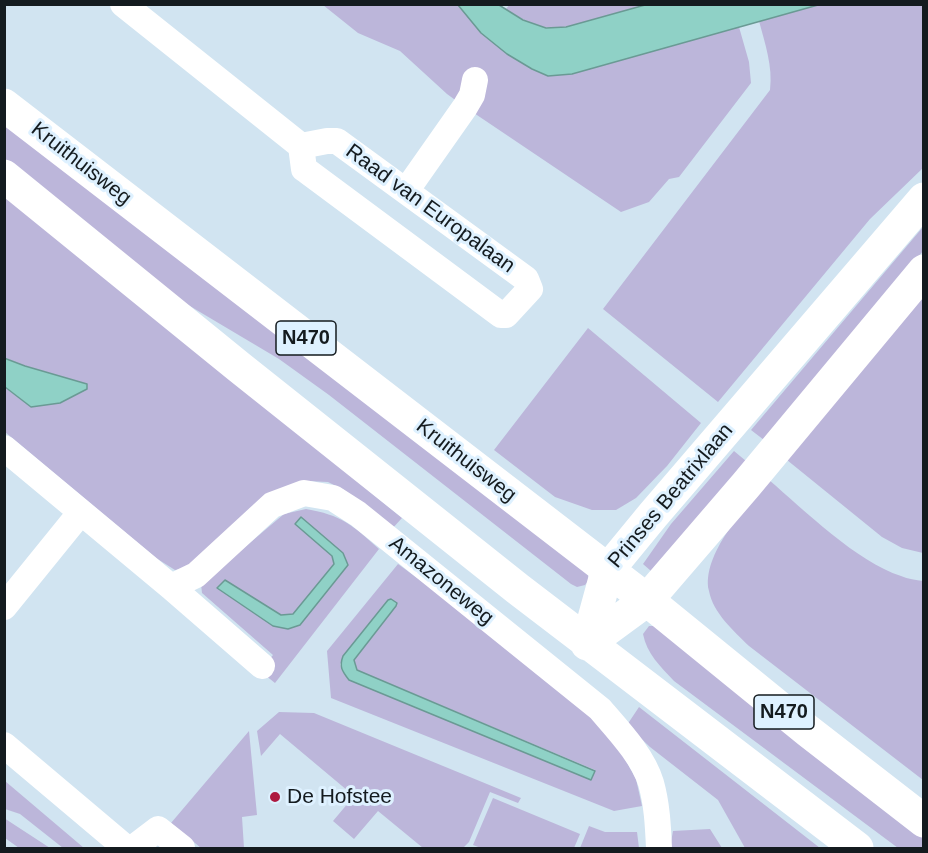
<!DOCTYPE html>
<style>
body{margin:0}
#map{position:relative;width:928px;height:853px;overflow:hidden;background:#d1e4f1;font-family:Helvetica,sans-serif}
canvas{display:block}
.frame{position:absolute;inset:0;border:6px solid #141b1f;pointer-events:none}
</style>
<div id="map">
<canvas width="928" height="853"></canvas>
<div class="frame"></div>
</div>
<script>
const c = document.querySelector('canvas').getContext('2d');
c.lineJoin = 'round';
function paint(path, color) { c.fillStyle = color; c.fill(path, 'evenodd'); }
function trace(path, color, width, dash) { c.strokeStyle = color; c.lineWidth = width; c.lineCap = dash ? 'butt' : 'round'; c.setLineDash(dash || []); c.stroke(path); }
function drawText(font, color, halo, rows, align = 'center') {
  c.font = font + ' Helvetica,sans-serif'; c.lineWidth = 6; c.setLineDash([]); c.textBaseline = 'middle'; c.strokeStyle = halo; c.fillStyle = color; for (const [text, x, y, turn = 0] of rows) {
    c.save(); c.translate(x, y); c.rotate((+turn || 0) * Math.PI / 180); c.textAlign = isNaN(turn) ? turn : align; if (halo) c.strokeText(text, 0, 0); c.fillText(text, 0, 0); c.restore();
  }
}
paint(new Path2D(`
 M 510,4 L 645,5 C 620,12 568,32 544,27 C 530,24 518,17 506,9 Z
 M 323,5 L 458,5 L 466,13 L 572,74 L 739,27 L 749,62 L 751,83 L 679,177 L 669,179 L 649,202 L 621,212 L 465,107 L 447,94 L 400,51 L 358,33 Z
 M 818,5 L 923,5 L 923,168 L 870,219 L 718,402 L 603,309 L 770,90 C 773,66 765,44 759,21 Z
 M 4,114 L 587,571 L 589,580 L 585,585 L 577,587 L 571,584 L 329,395 L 279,359 L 173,296 L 5,161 Z
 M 5,193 L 402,518 L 391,530 L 344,490 L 328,482 L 307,481 L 187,568 L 175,570 L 156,558 L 5,432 L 4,387 L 31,407 L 87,384 L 25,366 L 5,358 Z
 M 923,227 L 923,251 L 764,440 L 751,430 Z
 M 923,297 L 923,553 L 902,548 L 882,537 L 787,460 Z
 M 588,328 L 701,423 L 667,466 L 636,498 L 616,510 L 592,510 L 555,497 L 494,450 Z
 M 734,451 L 746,461 L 651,571 L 643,564 L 671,524 Z
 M 769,480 C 804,510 857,562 901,576 C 908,579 916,580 923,581 L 923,780 L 749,646 C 734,631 713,613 709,591 C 701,555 747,505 769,480 Z
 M 306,509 C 341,515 353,525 379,549 L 275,683 L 260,671 L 273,655 L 202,593 L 201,584 L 284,514 Z
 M 398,564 L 457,607 L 581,707 L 619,748 L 636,779 L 642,806 L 614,811 L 331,698 L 327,651 ZM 396,606 L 354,660 L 357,670 L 595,770 L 591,780 L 349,680 L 342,671 L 340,664 Z
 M 649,626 L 659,626 L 923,828 L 923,848 L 898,848 L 674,681 C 660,666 647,654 643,634 Z
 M 639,707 L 820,848 L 745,848 L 718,800 L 650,747 L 627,725 Z
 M 279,712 L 314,713 L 521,798 L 518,803 L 490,792 L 469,842 L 463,848 L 423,848 L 378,811 L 354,839 L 333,821 L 354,796 L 280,734 L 261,756 L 257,731 Z
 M 249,731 L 257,815 L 242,817 L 244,848 L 201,848 L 171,823 Z
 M 5,781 L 84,848 L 63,848 L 20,814 L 5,809 Z
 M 493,798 L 580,834 L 574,848 L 481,848 L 473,845 Z
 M 4,818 L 50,848 L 19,848 L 5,838 Z
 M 589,826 L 605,832 L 637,832 L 639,848 L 580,848 Z
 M 710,829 L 722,848 L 670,848 L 673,831 Z`), '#bcb6da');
const water = new Path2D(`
 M 458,5 L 499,5 L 523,20 L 546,28 L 566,27 L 645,5 L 818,5 L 572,74 L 548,76 L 532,69 L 507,54 L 481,33 Z
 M 4,358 L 25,366 L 87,384 L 87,389 L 60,403 L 31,407 L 5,387 Z
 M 301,517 L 343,553 L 348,565 L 300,625 L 288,629 L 273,626 L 217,588 L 225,580 L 281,615 L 293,614 L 334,564 L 332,556 L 295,524 Z
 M 391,599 L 397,603 L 396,606 L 354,660 L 357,670 L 595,771 L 591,780 L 349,680 C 342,671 339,667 343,656 L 388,600 Z`);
paint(water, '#8fd1c6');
trace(water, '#6a9a94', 1.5);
trace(new Path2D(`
 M 123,4 L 301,146 L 304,169 L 307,171 L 501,315 L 506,315 L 530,289 L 526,279 L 337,141 L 327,141 L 301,146
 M 406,191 L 465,107 L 472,95 L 475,80
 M 4,448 L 171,587 L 262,666
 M 171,587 L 196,575 L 272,505 L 304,493 L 333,498 L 358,514 L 600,709 C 618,730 643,756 651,783 C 657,804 658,826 659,848
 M 4,607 L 81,512
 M 4,745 L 126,848
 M 133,848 L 158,829 L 182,848`), '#fff', 26);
trace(new Path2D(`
 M 4,105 L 647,600 L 808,731 L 924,821
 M 4,176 L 239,367 L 518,589 L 857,848
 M 587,644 L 607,571 L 653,515 L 924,199
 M 587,644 L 647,600 L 746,485 L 924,271`), '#fff', 33);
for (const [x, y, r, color] of [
 [275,797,6,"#ad1940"]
]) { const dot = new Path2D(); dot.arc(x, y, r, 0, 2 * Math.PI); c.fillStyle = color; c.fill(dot); trace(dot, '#def1ff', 2); }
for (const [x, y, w] of [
 [306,338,60],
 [784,712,60]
]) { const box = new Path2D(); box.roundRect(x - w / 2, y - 17, w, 34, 4.5); c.fillStyle = '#def1ff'; c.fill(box); trace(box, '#141b1f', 1.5); }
drawText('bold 20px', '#141b1f', null, [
 ["N470",306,338],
 ["N470",784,712]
]);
drawText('21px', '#141b1f', '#def1ff', [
 ["Kruithuisweg",81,164,38],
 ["Raad van Europalaan",430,209,36],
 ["Kruithuisweg",466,461,38],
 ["Prinses Beatrixlaan",671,496,-50],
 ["Amazoneweg",441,581,39]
]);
drawText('21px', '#141b1f', '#def1ff', [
 ["De Hofstee",287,797]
], 'left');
</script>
